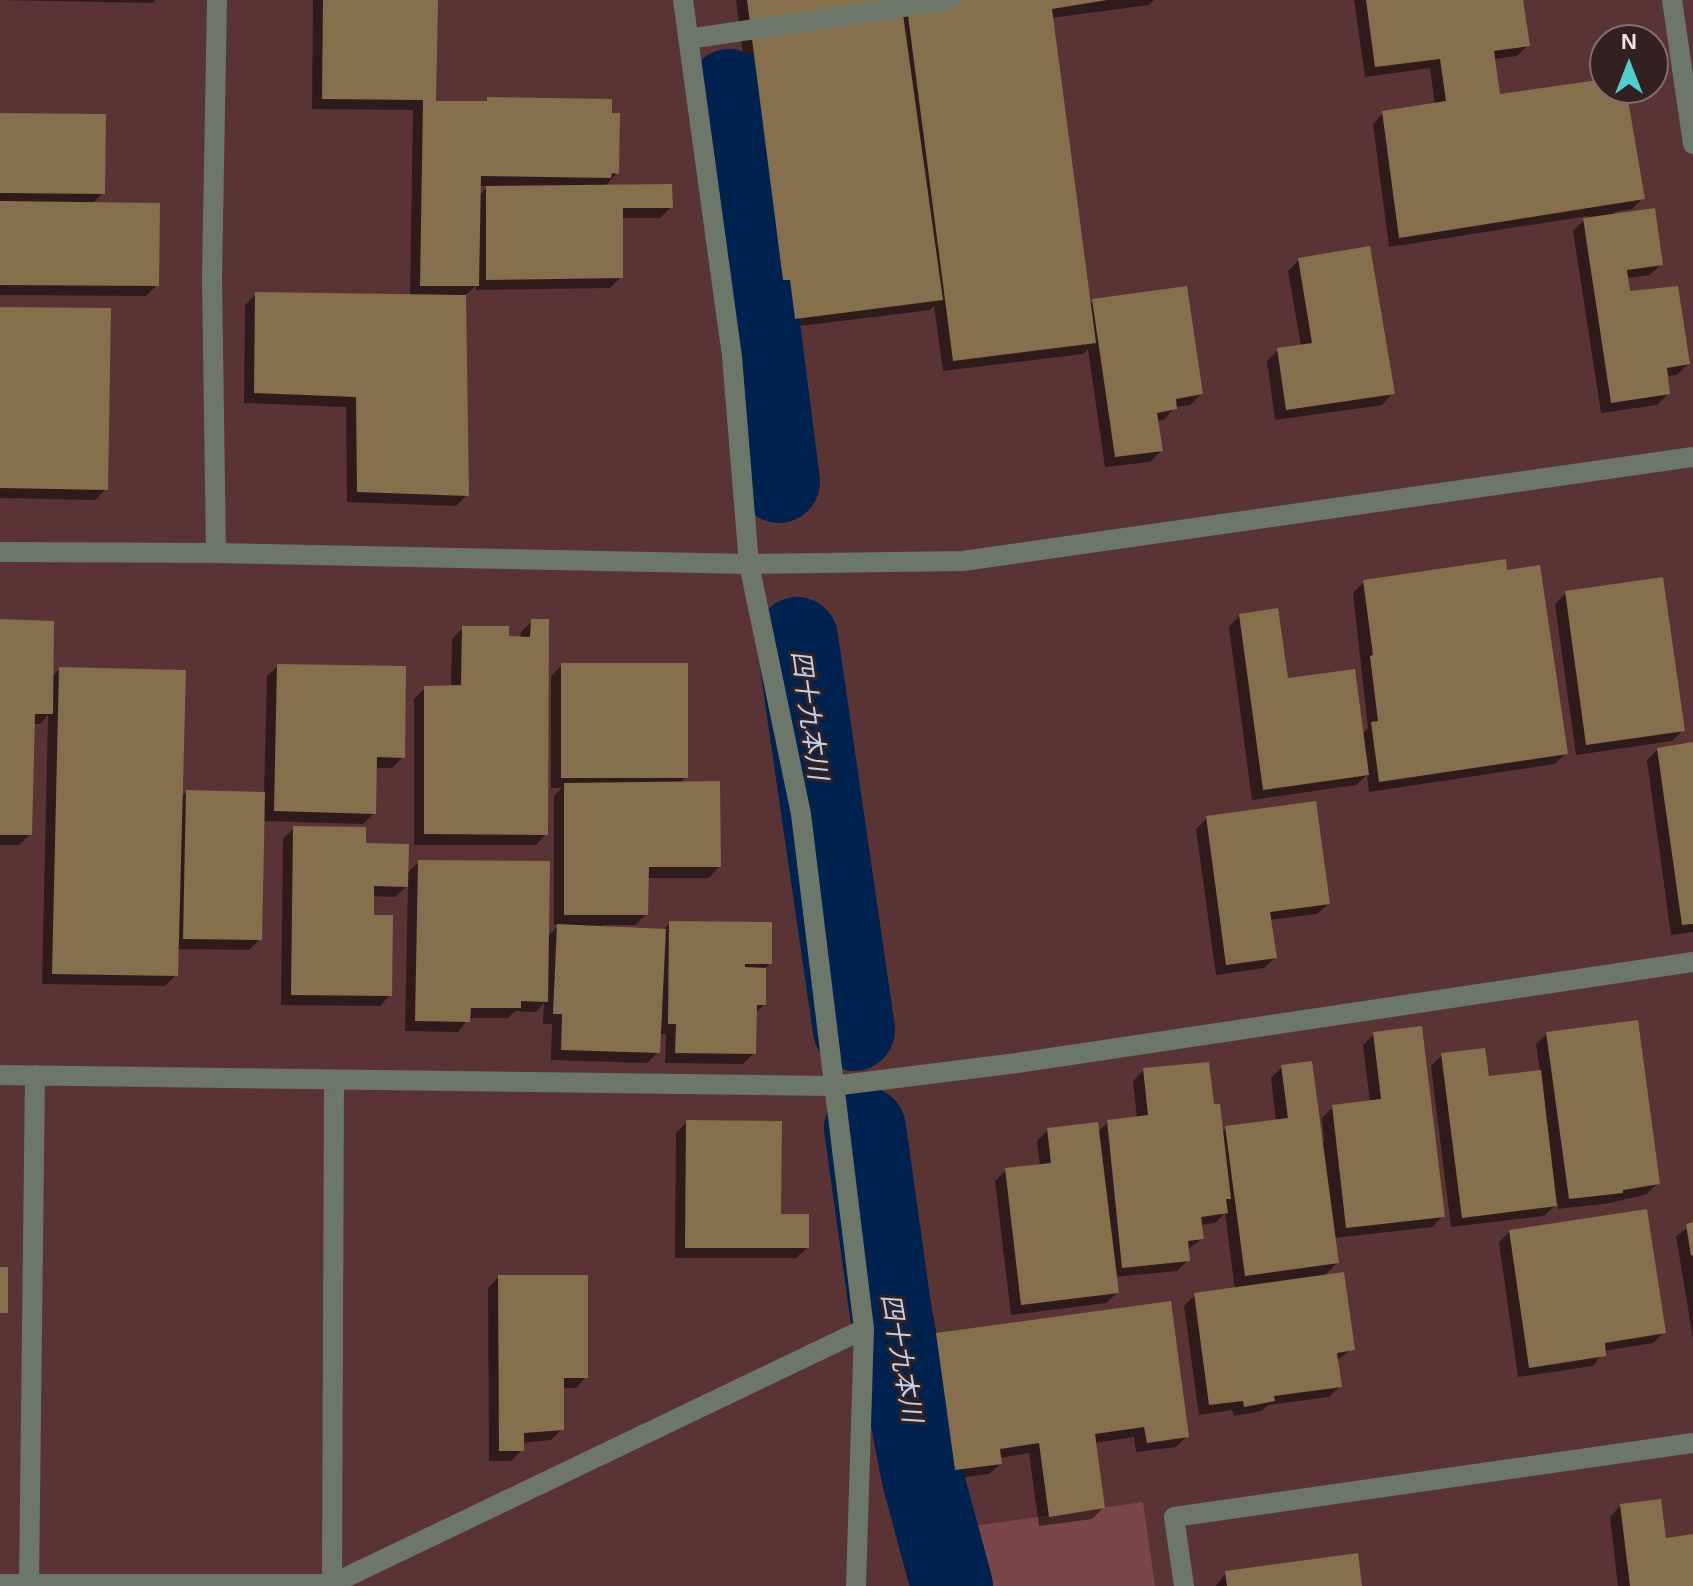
<!DOCTYPE html>
<meta charset="utf-8">
<style>
body{margin:0}
#map{position:relative;width:1693px;height:1586px;overflow:hidden;background:#5a3335;font-family:Arial,sans-serif}
canvas{display:block}
.north{position:absolute;left:1589px;top:24px;width:80px;height:80px;box-sizing:border-box;background:#332121;border:2px solid #836e6e;border-radius:50%;rotate:0deg;font-size:22px;font-weight:700;line-height:32px;text-align:center;color:#fbe1e1}
.north::after{content:'';display:block;margin:auto;width:28px;height:36px;background:#52cdcf;clip-path:polygon(50% 0,100% 100%,50% 72%,0 100%)}
</style>
<div id="map">
<canvas width="1693" height="1586"></canvas>
<div class="north">N</div>
</div>
<script>
const c = document.querySelector('canvas').getContext('2d');
c.lineJoin = 'round';
function paint(path, color) { c.fillStyle = color; c.fill(path, 'evenodd'); }
function trace(path, color, width, dash) { c.strokeStyle = color; c.lineWidth = width; c.lineCap = dash ? 'butt' : 'round'; c.setLineDash(dash || []); c.stroke(path); }
function drawText(font, color, halo, rows, align = 'center') {
  c.font = font + ' Arial,"Noto Sans JP",sans-serif'; c.lineWidth = 6; c.setLineDash([]); c.textBaseline = 'middle'; c.strokeStyle = halo; c.fillStyle = color; for (const [text, x, y, turn = 0] of rows) {
    c.save(); c.translate(x, y); c.rotate((+turn || 0) * Math.PI / 180); c.textAlign = isNaN(turn) ? turn : align; if (halo) c.strokeText(text, 0, 0); c.fillText(text, 0, 0); c.restore();
  }
}
paint(new Path2D(`
 M 1143,1502 L 1155,1586 L 968,1586 L 953,1529 Z`), '#7a4649');
paint(new Path2D(`
 M 0,0 L 155,0 L 152,3 Z
 M 313,0 L 435,0 L 434,103 L 483,103 L 488,99 L 617,173 L 604,187 L 671,207 L 660,218 L 621,218 L 621,277 L 610,288 L 476,290 L 476,286 L 464,296 L 467,495 L 456,506 L 347,502 L 346,407 L 244,403 L 245,305 L 256,294 L 410,296 L 413,110 L 312,109 ZM 479,186 L 488,186 L 479,196 Z
 M 736,0 L 1154,0 L 1149,5 L 1051,18 L 1089,305 L 1093,301 L 1201,394 L 1190,405 L 1175,407 L 1164,420 L 1157,421 L 1161,451 L 1150,462 L 1105,467 L 1088,349 L 1083,354 L 943,371 L 934,306 L 930,310 L 784,328 L 779,290 L 773,290 Z
 M 1354,0 L 1521,0 L 1528,45 L 1517,56 L 1493,59 L 1498,96 L 1605,81 L 1605,88 L 1624,88 L 1643,198 L 1632,209 L 1614,212 L 1615,216 L 1661,264 L 1650,275 L 1626,278 L 1628,293 L 1688,364 L 1677,375 L 1666,376 L 1668,394 L 1657,405 L 1601,413 L 1573,231 L 1588,216 L 1389,247 L 1373,124 L 1383,113 L 1435,105 L 1430,68 L 1365,77 Z
 M 0,115 L 103,193 L 92,204 L 157,285 L 146,296 L 0,295 Z
 M 1299,260 L 1392,394 L 1382,405 L 1275,420 L 1267,361 L 1278,350 L 1301,346 L 1288,271 Z
 M 0,309 L 106,489 L 95,500 L 0,498 Z
 M 1364,582 L 1566,753 L 1555,764 L 1369,792 L 1367,775 L 1356,785 L 1252,800 L 1229,627 L 1239,616 L 1286,680 L 1362,734 L 1368,728 L 1353,593 Z
 M 1566,593 L 1683,730 L 1672,741 L 1576,755 L 1555,604 Z
 M 532,621 L 546,834 L 536,845 L 414,845 L 414,699 L 425,688 L 451,688 L 452,639 L 463,628 L 520,638 L 521,632 Z
 M 0,622 L 51,677 L 60,669 L 180,798 L 186,792 L 264,794 L 267,676 L 278,666 L 403,757 L 392,768 L 375,768 L 374,813 L 363,824 L 262,821 L 260,939 L 249,950 L 176,949 L 176,975 L 165,986 L 42,984 L 48,715 L 40,724 L 33,724 L 30,834 L 19,845 L 0,845 Z
 M 562,665 L 686,777 L 679,784 L 719,867 L 709,878 L 647,878 L 646,914 L 635,925 L 602,925 L 602,928 L 662,931 L 670,923 L 770,963 L 764,969 L 764,1005 L 754,1014 L 754,1053 L 743,1064 L 665,1063 L 666,1034 L 659,1034 L 658,1052 L 647,1063 L 551,1060 L 552,1024 L 543,1024 L 544,1003 L 536,1012 L 515,1011 L 508,1018 L 469,1018 L 458,1032 L 405,1031 L 408,885 L 395,897 L 372,896 L 372,918 L 390,995 L 380,1006 L 281,1005 L 283,839 L 294,828 L 365,845 L 406,874 L 419,862 L 547,937 L 559,925 L 554,925 L 554,796 L 562,788 L 551,788 L 551,676 Z
 M 1693,744 L 1693,932 L 1671,935 L 1647,760 L 1658,749 Z
 M 1207,818 L 1328,904 L 1317,914 L 1269,920 L 1275,958 L 1264,968 L 1216,975 L 1196,829 Z
 M 1374,1034 L 1443,1216 L 1432,1227 L 1334,1238 L 1337,1263 L 1322,1278 L 1352,1349 L 1336,1361 L 1340,1386 L 1329,1397 L 1268,1405 L 1262,1411 L 1234,1416 L 1232,1410 L 1199,1415 L 1184,1306 L 1195,1295 L 1235,1290 L 1225,1213 L 1215,1223 L 1200,1225 L 1202,1239 L 1187,1250 L 1188,1260 L 1177,1271 L 1115,1277 L 1117,1293 L 1106,1303 L 1011,1315 L 995,1181 L 1006,1170 L 1040,1166 L 1037,1141 L 1048,1130 L 1097,1133 L 1108,1122 L 1137,1118 L 1133,1081 L 1144,1070 L 1212,1106 L 1221,1133 L 1226,1128 L 1276,1121 L 1271,1078 L 1282,1067 L 1321,1143 L 1324,1142 L 1322,1118 L 1333,1107 L 1370,1102 L 1363,1045 Z
 M 1547,1034 L 1658,1183 L 1647,1194 L 1610,1203 L 1558,1209 L 1558,1203 L 1544,1216 L 1451,1227 L 1431,1066 L 1442,1055 L 1487,1078 L 1540,1072 L 1536,1044 Z
 M 687,1122 L 807,1248 L 796,1258 L 675,1258 L 676,1133 Z
 M 1693,1224 L 1693,1338 L 1676,1236 Z
 M 1510,1231 L 1664,1332 L 1653,1343 L 1604,1351 L 1593,1366 L 1518,1377 L 1499,1242 Z
 M 499,1277 L 586,1377 L 576,1388 L 562,1388 L 562,1429 L 551,1440 L 522,1443 L 522,1450 L 511,1461 L 489,1461 L 488,1288 Z
 M 937,1335 L 1187,1436 L 1176,1447 L 1136,1452 L 1134,1437 L 1094,1443 L 1103,1508 L 1092,1519 L 1039,1526 L 1029,1453 L 999,1458 L 1000,1464 L 989,1474 L 945,1480 L 926,1346 Z
 M 1620,1506 L 1664,1540 L 1693,1536 L 1693,1586 L 1618,1586 L 1610,1517 Z
 M 1226,1573 L 1360,1586 L 1216,1586 Z`), '#0007');
trace(new Path2D(`
 M 729,90 L 779,482
 M 797,638 L 854,1030
 M 865,1128 L 891,1314 L 923,1479 L 952,1586`), '#00224f', 82);
paint(new Path2D(`
 M 323,0 L 438,0 L 436,101 L 487,101 L 487,97 L 612,99 L 612,113 L 620,113 L 619,174 L 612,173 L 611,178 L 481,176 L 479,286 L 420,286 L 423,100 L 322,99 Z
 M 747,0 L 901,0 L 943,300 L 795,319 L 790,280 L 783,280 Z
 M 906,0 L 1107,0 L 1052,9 L 1096,343 L 953,361 Z
 M 1366,0 L 1523,0 L 1530,46 L 1494,51 L 1500,94 L 1605,79 L 1605,88 L 1626,88 L 1645,199 L 1399,238 L 1382,111 L 1446,101 L 1440,59 L 1375,67 Z
 M 0,113 L 106,114 L 105,194 L 0,193 Z
 M 672,184 L 673,208 L 623,208 L 623,278 L 486,280 L 486,186 Z
 M 0,201 L 160,203 L 159,286 L 0,285 Z
 M 1655,208 L 1663,265 L 1627,270 L 1630,291 L 1678,286 L 1690,364 L 1667,368 L 1670,394 L 1611,403 L 1583,218 Z
 M 1370,246 L 1395,394 L 1286,410 L 1277,348 L 1312,343 L 1298,258 Z
 M 1187,286 L 1203,394 L 1176,399 L 1177,409 L 1157,413 L 1163,451 L 1115,457 L 1092,299 Z
 M 255,292 L 466,295 L 469,496 L 357,492 L 356,397 L 254,393 Z
 M 0,307 L 111,308 L 108,490 L 0,488 Z
 M 1506,559 L 1507,570 L 1540,565 L 1568,754 L 1379,782 L 1371,722 L 1378,721 L 1370,656 L 1373,655 L 1363,580 Z
 M 1663,577 L 1685,731 L 1586,745 L 1565,591 Z
 M 1278,608 L 1288,678 L 1355,669 L 1369,775 L 1263,790 L 1239,614 Z
 M 0,619 L 54,621 L 53,714 L 35,714 L 32,835 L 0,835 Z
 M 531,619 L 549,619 L 548,835 L 424,834 L 424,686 L 461,685 L 462,626 L 509,626 L 509,636 L 530,637 Z
 M 561,663 L 688,663 L 688,778 L 561,778 Z
 M 277,664 L 406,666 L 405,758 L 377,757 L 376,814 L 274,811 Z
 M 59,667 L 186,670 L 178,976 L 52,974 Z
 M 1693,742 L 1693,924 L 1682,925 L 1657,748 Z
 M 720,781 L 721,867 L 649,867 L 648,915 L 564,915 L 564,783 Z
 M 186,790 L 265,792 L 262,940 L 183,939 Z
 M 1316,801 L 1330,904 L 1270,912 L 1277,958 L 1226,965 L 1206,816 Z
 M 293,826 L 366,827 L 366,843 L 409,844 L 408,887 L 374,886 L 374,915 L 393,915 L 392,996 L 291,995 Z
 M 418,860 L 550,861 L 548,1002 L 521,1001 L 521,1008 L 471,1008 L 470,1022 L 415,1021 Z
 M 669,921 L 772,922 L 772,964 L 745,964 L 745,967 L 766,968 L 766,1005 L 757,1005 L 756,1054 L 675,1053 L 676,1024 L 668,1024 Z
 M 557,924 L 666,929 L 660,1053 L 561,1050 L 562,1014 L 553,1014 Z
 M 1638,1020 L 1660,1184 L 1623,1190 L 1623,1193 L 1569,1199 L 1546,1032 Z
 M 1422,1026 L 1445,1217 L 1346,1228 L 1332,1105 L 1381,1099 L 1373,1032 Z
 M 1485,1048 L 1489,1076 L 1541,1070 L 1557,1206 L 1462,1218 L 1441,1053 Z
 M 1312,1061 L 1339,1263 L 1245,1276 L 1225,1126 L 1288,1118 L 1281,1065 Z
 M 1209,1062 L 1214,1104 L 1220,1104 L 1231,1199 L 1226,1199 L 1228,1213 L 1201,1217 L 1204,1239 L 1188,1241 L 1190,1261 L 1122,1268 L 1107,1120 L 1148,1115 L 1143,1068 Z
 M 686,1120 L 782,1121 L 781,1214 L 809,1214 L 809,1248 L 685,1248 Z
 M 1098,1122 L 1119,1293 L 1021,1305 L 1005,1168 L 1051,1163 L 1047,1128 Z
 M 1647,1209 L 1666,1333 L 1605,1343 L 1606,1356 L 1529,1368 L 1509,1230 Z
 M 1693,1222 L 1693,1255 L 1691,1256 L 1686,1224 Z
 M 0,1267 L 8,1267 L 8,1313 L 0,1313 Z
 M 1344,1272 L 1355,1350 L 1337,1353 L 1342,1387 L 1274,1396 L 1275,1401 L 1244,1407 L 1243,1401 L 1209,1405 L 1194,1293 Z
 M 498,1275 L 588,1275 L 588,1378 L 564,1378 L 564,1430 L 524,1433 L 524,1451 L 499,1451 Z
 M 1171,1301 L 1189,1437 L 1147,1443 L 1144,1427 L 1095,1434 L 1105,1508 L 1049,1517 L 1039,1443 L 1000,1449 L 1002,1464 L 955,1470 L 936,1333 Z
 M 1661,1499 L 1666,1538 L 1693,1534 L 1693,1586 L 1630,1586 L 1620,1504 Z
 M 1358,1553 L 1362,1586 L 1227,1586 L 1225,1571 Z`), '#866f4d');
trace(new Path2D(`
 M 683,0 L 732,357 L 749,564 L 801,814 L 864,1329 L 856,1586
 M 1672,0 L 1693,144
 M 688,39 L 950,0
 M 216,553 L 212,277 L 217,0
 M 0,1075 L 833,1086 L 1017,1063 L 1693,962
 M 0,1584 L 332,1584 L 864,1329
 M 29,1584 L 35,1075
 M 332,1584 L 334,1080
 M 1184,1586 L 1174,1517 L 1693,1443`), '#6d7769', 20);
trace(new Path2D(`
 M 0,552 L 216,553 L 749,564 L 963,561 L 1693,457`), '#6d7769', 20);
drawText('italic 26px', '#bdd2f1', '#332121', [
 ["四十九本川",808,715,82],
 ["四十九本川",900,1358,80]
]);
</script>
